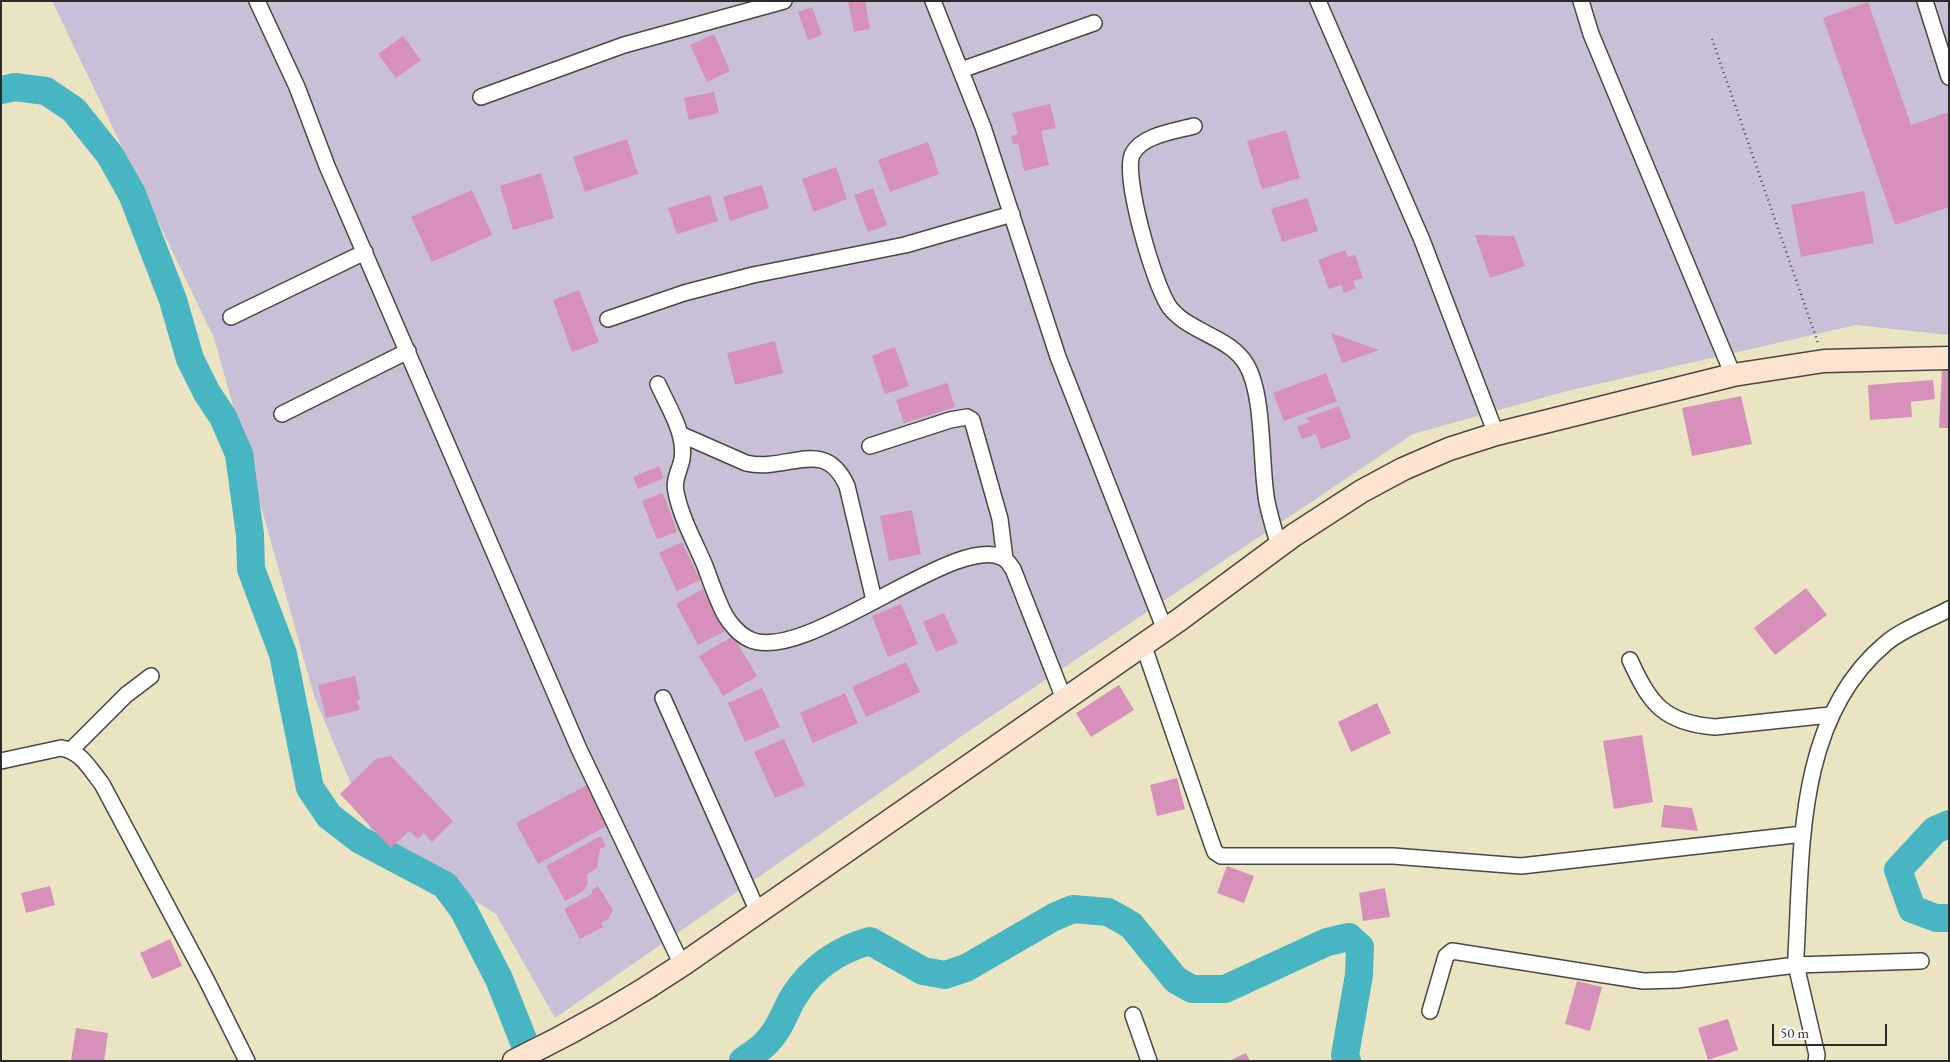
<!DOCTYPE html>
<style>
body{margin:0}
#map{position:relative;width:1950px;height:1062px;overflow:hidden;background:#ebe4c3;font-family:"EB Garamond",serif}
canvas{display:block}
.frame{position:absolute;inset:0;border:2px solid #2b2b2b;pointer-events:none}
.scale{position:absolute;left:1772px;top:1024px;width:115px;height:22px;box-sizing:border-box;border:2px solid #2b2b2b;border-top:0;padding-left:6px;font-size:15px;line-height:18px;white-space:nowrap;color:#2b2b2b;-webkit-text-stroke:4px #fff;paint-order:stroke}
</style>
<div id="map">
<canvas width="1950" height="1062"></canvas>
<div class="frame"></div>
<div class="scale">50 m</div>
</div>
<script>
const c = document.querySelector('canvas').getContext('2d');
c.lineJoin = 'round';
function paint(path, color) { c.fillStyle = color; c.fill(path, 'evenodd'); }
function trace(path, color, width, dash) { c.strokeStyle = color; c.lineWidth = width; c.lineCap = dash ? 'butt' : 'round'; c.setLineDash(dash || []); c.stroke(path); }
paint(new Path2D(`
 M 52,1 L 1949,1 L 1949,335 L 1856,325 L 1567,391 L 1413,434 L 969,731 L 555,1018 L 496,914 L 391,848 L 372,833 L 315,699 L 214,338 Z`), '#c9bfd7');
trace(new Path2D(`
 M 1,90 L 15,87 L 46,91 L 74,110 L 110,155 L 132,194 L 173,300 L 190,359 L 207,393 L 223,417 L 239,454 L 250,535 L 251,569 L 283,654 L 310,788 L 329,816 L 360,840 L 445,885 L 463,909 L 499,979 L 524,1042
 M 1949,824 L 1935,830 L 1898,870 L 1912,909 L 1936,918 L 1949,918
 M 743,1061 C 751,1055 761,1049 767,1042 C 780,1029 785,1011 794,996 C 813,967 837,950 870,941 L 923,971 L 945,975 L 966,968 L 1054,917 L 1073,909 L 1108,912 L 1131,925 L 1176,980 L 1192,989 L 1225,989 L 1327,942 L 1349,937 L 1360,947 L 1359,975 L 1345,1055 L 1347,1061`), '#48b6c2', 28);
paint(new Path2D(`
 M 848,1 L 865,1 L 870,29 L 854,32 Z
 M 1868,2 L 1911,125 L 1949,112 L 1949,207 L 1895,225 L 1823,18 Z
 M 812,7 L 822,35 L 808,40 L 798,12 Z
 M 714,34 L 730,71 L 707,82 L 690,45 Z
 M 403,36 L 421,60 L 396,78 L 378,54 Z
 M 714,92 L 719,113 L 689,120 L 684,98 Z
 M 1050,104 L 1056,128 L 1041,131 L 1049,165 L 1024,171 L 1018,143 L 1013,145 L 1011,136 L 1018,134 L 1012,113 Z
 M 1286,130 L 1300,178 L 1262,189 L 1247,141 Z
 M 627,139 L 638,174 L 585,192 L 573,157 Z
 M 928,142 L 939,174 L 890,192 L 878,160 Z
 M 836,167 L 847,199 L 814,212 L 802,179 Z
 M 541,173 L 554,218 L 513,230 L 500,186 Z
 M 762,185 L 769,208 L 730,221 L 723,197 Z
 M 873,188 L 887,225 L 868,232 L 854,195 Z
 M 472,190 L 492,235 L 432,262 L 411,217 Z
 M 1864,191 L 1874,243 L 1801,257 L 1791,205 Z
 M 710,195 L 718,221 L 677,234 L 668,208 Z
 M 1307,198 L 1318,231 L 1282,242 L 1271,209 Z
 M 1475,235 L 1514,236 L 1525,266 L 1490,278 Z
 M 1345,250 L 1348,257 L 1355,255 L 1363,278 L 1353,281 L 1356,288 L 1344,293 L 1341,285 L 1329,289 L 1318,260 Z
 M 579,290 L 599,342 L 572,352 L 553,300 Z
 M 1331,333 L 1379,350 L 1342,363 Z
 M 775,341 L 783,373 L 735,385 L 727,353 Z
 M 895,347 L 909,386 L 885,394 L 872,356 Z
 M 1942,369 L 1949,370 L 1949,428 L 1939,428 Z
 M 1326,373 L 1337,401 L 1284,421 L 1273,393 Z
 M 1933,380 L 1935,399 L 1911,402 L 1912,417 L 1870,420 L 1868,385 Z
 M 947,383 L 955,407 L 904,423 L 896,400 Z
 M 1741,396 L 1752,444 L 1692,456 L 1682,408 Z
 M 1339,406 L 1351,438 L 1321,449 L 1316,434 L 1302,439 L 1297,427 L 1310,422 L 1306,418 Z
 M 659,466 L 664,478 L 638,489 L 633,477 Z
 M 663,493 L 677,532 L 657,539 L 642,501 Z
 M 912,510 L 921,554 L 889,561 L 880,516 Z
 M 682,542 L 700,580 L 677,591 L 659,553 Z
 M 1806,588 L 1827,615 L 1775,655 L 1754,628 Z
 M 703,589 L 725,631 L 698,645 L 676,604 Z
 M 901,604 L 918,644 L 888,657 L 872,616 Z
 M 944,613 L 958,643 L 936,652 L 923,622 Z
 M 733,636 L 757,676 L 723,696 L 699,656 Z
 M 906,662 L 920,692 L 866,717 L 852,687 Z
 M 355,676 L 360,700 L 357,700 L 360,710 L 326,718 L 318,685 Z
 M 1119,685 L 1134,710 L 1091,737 L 1076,713 Z
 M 762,688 L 780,727 L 745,742 L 728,703 Z
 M 845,693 L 858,723 L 813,743 L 800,713 Z
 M 1377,703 L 1391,733 L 1351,752 L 1338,722 Z
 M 1642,735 L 1653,802 L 1614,809 L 1603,741 Z
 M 784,739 L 805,785 L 775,798 L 754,752 Z
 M 391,756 L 453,821 L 432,842 L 424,833 L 418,839 L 409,831 L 391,848 L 340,794 L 376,759 Z
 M 1177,778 L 1185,809 L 1157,816 L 1150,785 Z
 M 589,784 L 610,824 L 538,864 L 516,823 Z
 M 1664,805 L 1692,808 L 1698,831 L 1661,827 Z
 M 601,836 L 606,846 L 600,849 L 597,868 L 587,874 L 588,884 L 583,891 L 565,901 L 546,866 Z
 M 1227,866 L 1254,876 L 1244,903 L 1217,893 Z
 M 50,886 L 55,905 L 26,913 L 21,893 Z
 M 598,886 L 613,910 L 608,919 L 601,923 L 603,927 L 580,939 L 564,909 L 592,894 L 592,890 Z
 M 1385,888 L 1390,917 L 1363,921 L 1359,893 Z
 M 170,939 L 182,966 L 152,979 L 140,953 Z
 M 1577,981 L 1602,987 L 1590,1031 L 1565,1024 Z
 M 1728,1019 L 1738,1050 L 1708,1060 L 1698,1028 Z
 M 76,1028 L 108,1033 L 104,1061 L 71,1061 Z
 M 1246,1053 L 1250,1061 L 1229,1061 Z`), '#d790b9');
const street = new Path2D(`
 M 257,1 L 297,87 L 327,166 L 579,749 L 682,965
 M 933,1 L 983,127 L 1058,357 L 1165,630
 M 1318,1 L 1422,240 L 1496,434
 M 1581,1 L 1591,34 L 1733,375
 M 1925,1 L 1949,77
 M 961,70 L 1094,23
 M 481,97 L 624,45 L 784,1
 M 1194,126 C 1176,131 1143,135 1133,153 C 1121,172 1155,290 1171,309 C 1191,333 1230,337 1246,364 C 1265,395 1260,466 1267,502 C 1270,517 1275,532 1279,547
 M 231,317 L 365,252
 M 608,319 L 684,293 L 753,275 L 905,245 L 1012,214
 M 658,384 C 668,407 686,433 682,459 C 680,470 673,480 676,492 C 681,518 695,542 705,566 C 711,582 717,600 725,615 C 730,624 740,635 749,639 C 805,667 963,525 1006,560 C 1008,562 1011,566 1013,569 L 1064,699
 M 282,414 L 408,351
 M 680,434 L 746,463 C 788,473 824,435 847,486 L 874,600
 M 870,446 L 950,420 L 967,417 L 972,420 L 1000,519 L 1005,559
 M 1143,644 L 1212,844 L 1215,852 L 1221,856 L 1393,856 L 1521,866 L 1803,834
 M 1630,660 C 1650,704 1664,723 1715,727 L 1830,715
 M 663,698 L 758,912
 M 71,750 L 126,695 L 151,676
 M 1,761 L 61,748 C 81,751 90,769 102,784 L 206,979 L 247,1061
 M 1430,1011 L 1446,956 L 1452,951 L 1643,981 L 1677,980 L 1796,965 L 1921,961
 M 1133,1015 L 1149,1061
 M 1816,1061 L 1817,1055 L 1796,965 L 1796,955 C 1802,849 1796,719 1885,644 C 1902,629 1929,620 1949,609`);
const secondary = new Path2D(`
 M 514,1061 C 572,1033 628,1001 682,965 L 1179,620 L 1294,535 L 1362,491 L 1403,469 L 1449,449 L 1496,434 L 1733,375 L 1824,361 L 1949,358`);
trace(street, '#484742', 18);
trace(secondary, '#484742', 25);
trace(new Path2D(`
 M 1712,39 L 1818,343`), '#484742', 2.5, [1, 4]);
trace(street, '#fff', 15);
trace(secondary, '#fde4d1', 22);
</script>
